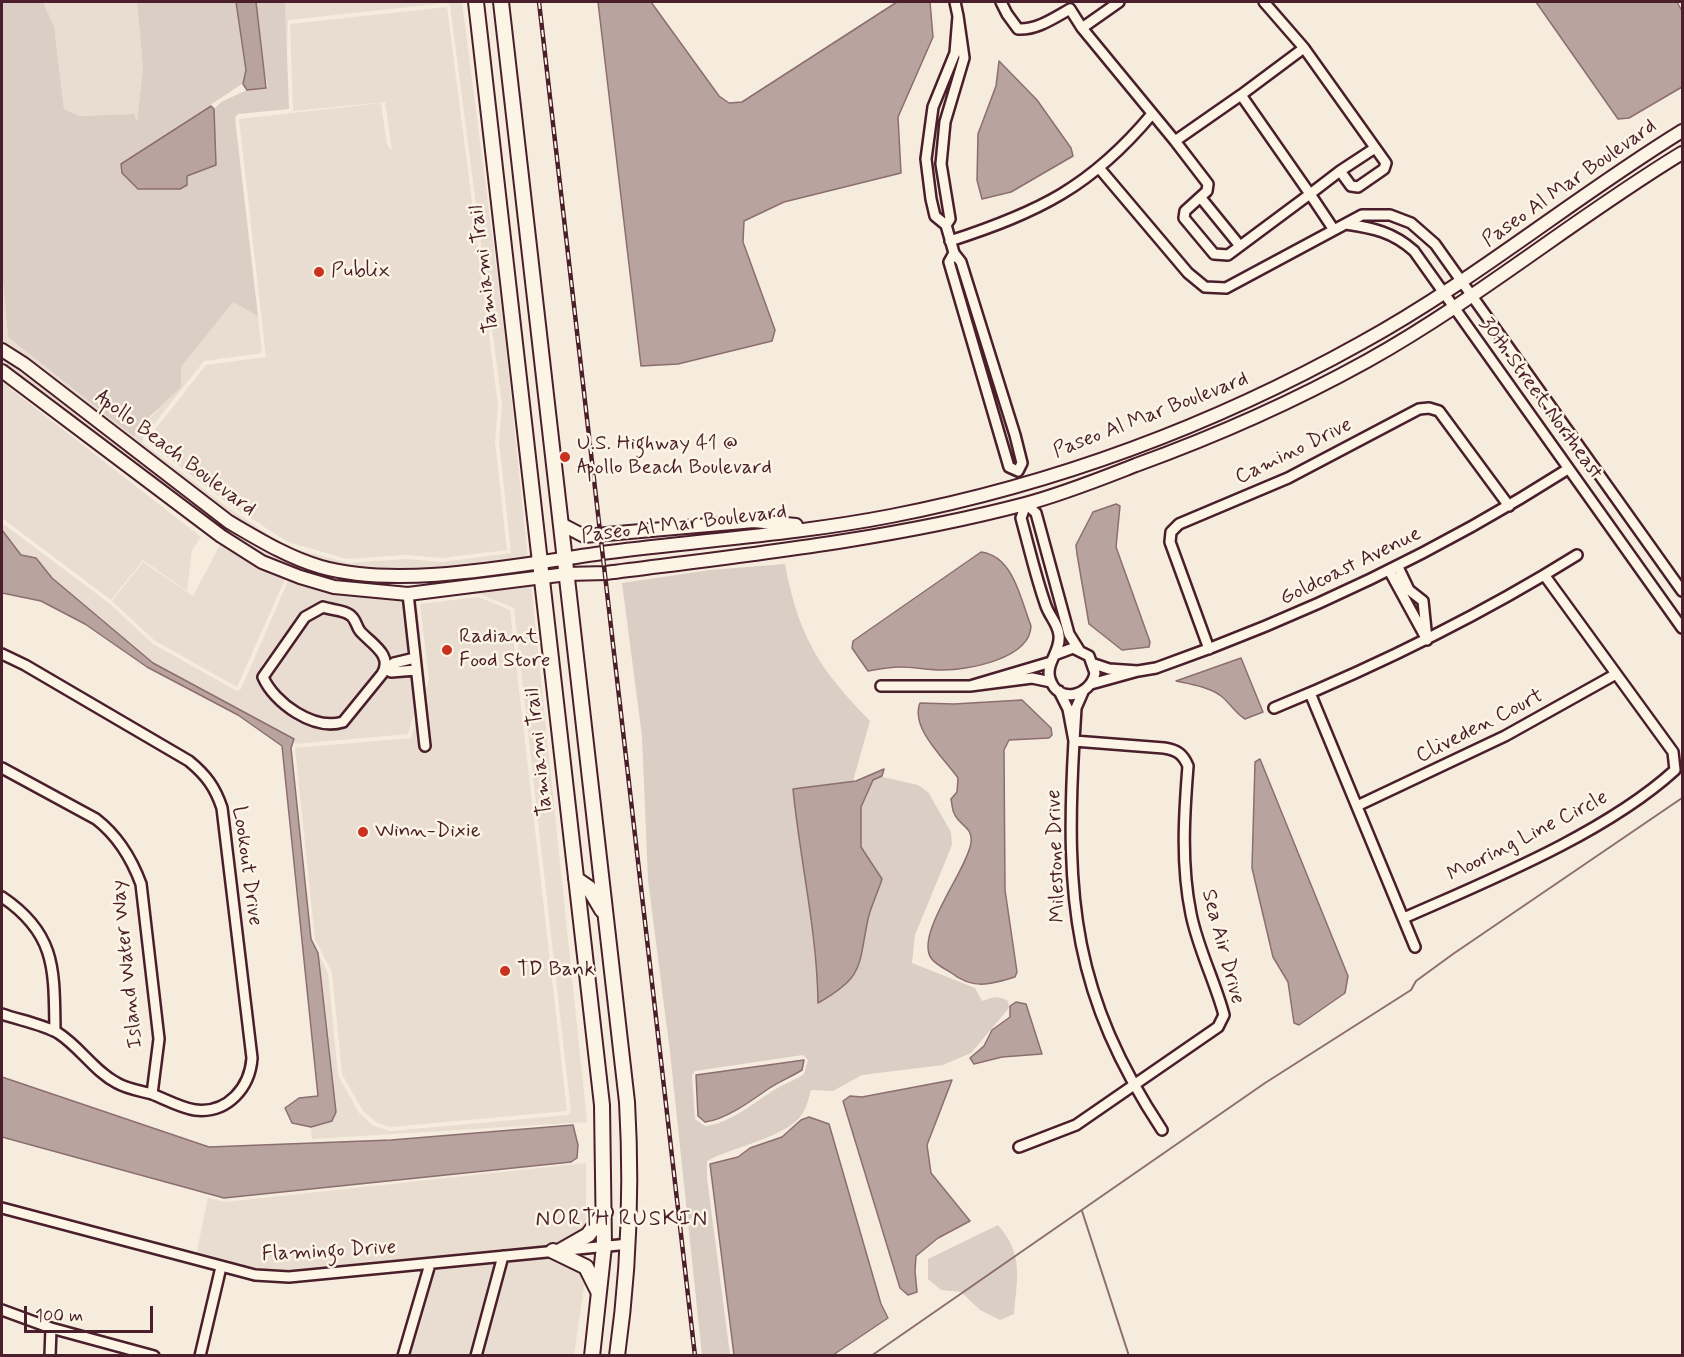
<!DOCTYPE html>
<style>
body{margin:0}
#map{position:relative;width:1684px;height:1357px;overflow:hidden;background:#f5ecde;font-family:Mynerve,sans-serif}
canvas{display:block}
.frame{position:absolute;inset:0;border:3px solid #4a1f2b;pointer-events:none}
.scale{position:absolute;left:24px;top:1306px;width:129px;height:27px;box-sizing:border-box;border:3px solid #4a1f2b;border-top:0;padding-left:8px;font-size:18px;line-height:21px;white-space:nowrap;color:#4a1f2b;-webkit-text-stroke:4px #fcf5e5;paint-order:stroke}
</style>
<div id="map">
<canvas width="1684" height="1357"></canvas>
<div class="frame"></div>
<div class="scale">100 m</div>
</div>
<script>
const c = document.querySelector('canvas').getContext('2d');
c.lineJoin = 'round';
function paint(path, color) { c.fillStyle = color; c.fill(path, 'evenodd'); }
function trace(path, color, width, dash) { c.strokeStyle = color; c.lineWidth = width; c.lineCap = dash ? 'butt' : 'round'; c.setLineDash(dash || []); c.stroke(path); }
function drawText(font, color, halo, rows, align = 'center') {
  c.font = font + ' Mynerve,sans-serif'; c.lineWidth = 5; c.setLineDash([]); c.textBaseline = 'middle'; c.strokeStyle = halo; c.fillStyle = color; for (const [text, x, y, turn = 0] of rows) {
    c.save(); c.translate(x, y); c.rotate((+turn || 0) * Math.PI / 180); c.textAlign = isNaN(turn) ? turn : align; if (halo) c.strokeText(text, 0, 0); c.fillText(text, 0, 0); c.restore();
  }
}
paint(new Path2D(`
 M 43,2 L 137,2 L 143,68 L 137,121 L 134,114 L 80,116 L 64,109 L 54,26 Z
 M 285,2 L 462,2 L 504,328 L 528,559 L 426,569 L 391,570 L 364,570 L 321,562 L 267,539 L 231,518 L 2,345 L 2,271 L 8,337 L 134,437 L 158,409 L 181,367 L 233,301 L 258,316 L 262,353 L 204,361 L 143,438 L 143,443 L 227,507 L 286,546 L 310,553 L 348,563 L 406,559 L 442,562 L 511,553 L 499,442 L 502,405 L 450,5 L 446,3 L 288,20 L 287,56 Z
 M 447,7 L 498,405 L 495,441 L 507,550 L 441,558 L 406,555 L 347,559 L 288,542 L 229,504 L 146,441 L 206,365 L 266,357 L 239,119 L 381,103 L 387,145 L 392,150 L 385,102 L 293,111 L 290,24 Z
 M 2,355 L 264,547 L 402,580 L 403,589 L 334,582 L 263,557 L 223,532 L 2,365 Z
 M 2,382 L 201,537 L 192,550 L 187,591 L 143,560 L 111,600 L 2,518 Z
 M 2,523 L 110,604 L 153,644 L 237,691 L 241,689 L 289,579 L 334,591 L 403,599 L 410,654 L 389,660 L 383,646 L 365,630 L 351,609 L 321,603 L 302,613 L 262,665 L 258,676 L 269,697 L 290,713 L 319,727 L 334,729 L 347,726 L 386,675 L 412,676 L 416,707 L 408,734 L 295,744 L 294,739 L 153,663 L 52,578 L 36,558 L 21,555 L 2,530 Z
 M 220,545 L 285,579 L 237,687 L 154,640 L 112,601 L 143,562 L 193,596 Z
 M 531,584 L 587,1122 L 312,1139 L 311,1127 L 331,1121 L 336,1112 L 318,953 L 328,973 L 338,1075 L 359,1113 L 374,1126 L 391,1131 L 568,1115 L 571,1112 L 514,608 L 477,593 L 417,601 L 425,679 L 423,686 L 413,598 Z
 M 478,597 L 510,610 L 567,1111 L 390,1127 L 377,1123 L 363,1111 L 342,1074 L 332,973 L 315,939 L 295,748 L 411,738 L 429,680 L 420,604 Z
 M 323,613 L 346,617 L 358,636 L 379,658 L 378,671 L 340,718 L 334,720 L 321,718 L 295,706 L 275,690 L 268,678 L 300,630 L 316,615 Z
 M 586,1163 L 586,1230 L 558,1246 L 289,1272 L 254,1270 L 196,1255 L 208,1198 L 225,1202 Z
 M 553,1256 L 586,1274 L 574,1355 L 481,1356 L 507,1261 Z
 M 497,1262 L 471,1355 L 408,1356 L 434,1268 Z`), '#e8ddd0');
paint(new Path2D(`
 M 2,2 L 43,2 L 54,26 L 64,109 L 80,116 L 134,114 L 137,121 L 143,68 L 137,2 L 239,2 L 236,3 L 246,70 L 245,82 L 121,164 L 138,189 L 180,189 L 190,173 L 216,165 L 214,109 L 221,102 L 247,90 L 268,87 L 261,56 L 256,2 L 285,2 L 289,109 L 238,114 L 235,118 L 258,316 L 233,302 L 181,367 L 181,387 L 148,418 L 134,437 L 8,337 L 2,271 Z
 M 785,564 C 798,636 820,670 870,721 L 853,781 L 793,789 C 800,861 816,930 818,1002 C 865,977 858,966 868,919 C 871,906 878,892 882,879 L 861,847 L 861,807 L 873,780 L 878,776 L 918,785 L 928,792 L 951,832 L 952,845 L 915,935 L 912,963 L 975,988 L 982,1001 C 993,997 998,995 1008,1001 L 1009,1008 L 971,1053 L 943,1065 L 862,1075 L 833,1091 L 811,1090 C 809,1097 807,1106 803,1113 C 789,1137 731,1147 707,1161 L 707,1178 L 730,1355 L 702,1355 L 670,1052 L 648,880 L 642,736 L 622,583 L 710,570 ZM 803,1055 L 808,1060 L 804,1074 C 794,1081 781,1085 771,1092 C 751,1105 728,1124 705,1126 L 695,1119 L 692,1075 L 695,1071 Z
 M 998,1225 C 1024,1255 1017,1277 1014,1314 L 1000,1320 L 980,1310 L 961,1292 L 941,1290 L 928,1279 L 928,1259 Z`), '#dbcec4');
const water = new Path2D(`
 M 236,2 L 256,2 L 266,88 L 247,90 L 243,84 L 246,70 Z
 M 598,2 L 651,2 L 719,96 L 729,103 L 742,102 L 897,2 L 930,2 L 933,37 L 898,117 L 901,173 L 784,202 L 744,221 L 743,242 L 775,330 L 772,341 L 678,364 L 641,366 Z
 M 1536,2 L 1677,2 L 1682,11 L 1682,87 L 1629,118 L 1618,119 Z
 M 999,61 L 1037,100 L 1071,148 L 1073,156 L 1011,192 L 982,199 L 977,180 L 978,134 L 996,86 Z
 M 211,106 L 214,109 L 216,165 L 187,176 L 187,185 L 180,189 L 138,189 L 122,173 L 121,164 Z
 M 1116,504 L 1120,506 L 1116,547 L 1150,642 L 1149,647 L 1122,650 L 1089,624 L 1077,554 L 1076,545 L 1093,512 Z
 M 2,530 L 21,555 L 36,558 L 52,578 L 153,663 L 294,739 L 291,748 L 311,939 L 318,953 L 336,1112 L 332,1121 L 311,1127 L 292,1123 L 285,1108 L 299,1098 L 318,1096 L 282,746 L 238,715 L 147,667 L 85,624 L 41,601 L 2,593 Z
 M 981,552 C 1014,556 1021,601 1031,626 C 1030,659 968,670 942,670 C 928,670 914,667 900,667 C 890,667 879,669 868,671 L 852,648 L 853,641 Z
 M 1241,658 L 1263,712 L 1245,719 C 1235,713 1230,703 1221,696 C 1210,687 1190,684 1176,681 Z
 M 1022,700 L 1051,728 L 1052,735 L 1049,738 L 1009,740 L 1004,750 L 1005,890 L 1017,972 L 1015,977 C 989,985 973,990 950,972 C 945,969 935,964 931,958 C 915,934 967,870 971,843 C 973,826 959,826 954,813 C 952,809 952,803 951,799 L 957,792 L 958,778 C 944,758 910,728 920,703 L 954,704 Z
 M 1260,759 L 1348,976 L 1345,993 L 1299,1025 L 1294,1023 L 1288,982 L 1273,957 L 1252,868 L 1255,762 Z
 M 884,769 L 882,776 L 873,780 L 861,807 L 861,847 L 882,879 C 878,892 871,906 868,919 C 858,967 865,976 818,1003 C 817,930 800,861 793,789 L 856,781 Z
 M 1016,1002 L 1026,1004 L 1042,1054 L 1002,1057 L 974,1064 L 970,1058 L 984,1046 L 992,1030 L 1010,1017 L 1010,1006 Z
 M 804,1060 L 802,1070 C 791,1077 778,1082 768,1089 C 751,1101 725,1120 705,1122 L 698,1116 L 696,1075 Z
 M 2,1077 L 209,1147 L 391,1140 L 573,1125 L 578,1145 L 577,1158 L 571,1162 L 224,1198 L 2,1137 Z
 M 952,1080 L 927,1145 L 931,1173 L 970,1221 L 938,1238 L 916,1256 L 915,1271 L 917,1292 L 908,1295 L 900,1288 L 843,1101 L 850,1096 L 862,1097 Z
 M 809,1117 L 829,1124 L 881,1304 L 888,1318 L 833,1355 L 734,1355 L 710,1164 L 738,1157 L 750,1148 L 782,1137 L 801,1120 Z`);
paint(water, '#b8a39e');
trace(water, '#8c6e70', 1.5);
trace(new Path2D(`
 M 1082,1211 L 1129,1356
 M 871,1356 L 1265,1083 L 1411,990 L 1416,981 L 1453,954 L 1682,798`), '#8c6e70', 2);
const street = new Path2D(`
 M 955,2 L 958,16
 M 1001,2 L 1007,14 L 1018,29 C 1037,30 1054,18 1070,9 L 1082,28 L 1175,141 L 1241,95 L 1310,194 L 1340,171 L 1351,186 L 1358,187 L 1384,169 L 1386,163 L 1304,48 L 1264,2
 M 1082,28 L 1119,2
 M 1241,95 L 1304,48
 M 1175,141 L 1208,184 L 1207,191 L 1185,211 L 1184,218 L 1214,254 L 1228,255 L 1310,194 L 1334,230
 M 1100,169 L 1188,273 L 1205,287 L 1226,288 L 1362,215 L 1390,215 L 1411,223 L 1435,244 L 1682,591
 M 1340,171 L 1375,148
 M 1201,198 L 1240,246
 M 1346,224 C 1373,228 1393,232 1414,251 L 1682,628
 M 946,225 L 950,219 L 941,164 L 945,122 L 964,58 L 958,16 L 955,53 L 933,107 L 926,159 L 931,199 L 935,216 L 946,225 L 954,253
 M 950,241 C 1039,212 1091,187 1152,114
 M 954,253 L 961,262 L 1015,435 L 1022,463 L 1018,471 L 1009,467 L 949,262 Z
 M 1398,567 L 1409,590 L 1423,601 L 1427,640
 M 1390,572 L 1426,638
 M 408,594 L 425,746
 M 323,607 C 331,610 344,610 350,615 C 356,619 356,626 360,631 C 370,643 394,655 382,674 L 343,722 C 314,731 274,703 263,677 L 305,617 Z
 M 1209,649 L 1170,542 L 1171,532 L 1179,524 L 1288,478 L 1419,409 L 1429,408 L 1439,411 L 1509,506
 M 2,654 L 25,665 L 189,761 C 206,775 215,787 222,808 L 252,1058 C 250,1087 228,1114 195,1110 C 181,1108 165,1099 152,1094 C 141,1091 127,1089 117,1083 C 94,1071 80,1047 58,1033 C 42,1024 19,1020 2,1014
 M 1057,654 L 1073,648 L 1089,656 L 1095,673 C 1091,696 1058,705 1050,679 C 1045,663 1061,652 1059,635 C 1058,624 1050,617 1046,606 C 1036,578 1029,547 1021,518 L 1026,504 L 1036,513 L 1069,634 L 1079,650
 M 415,658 L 394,663 L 385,669 L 391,672 L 416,670
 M 1051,662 L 970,686 L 1032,678 L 1051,682
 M 1138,671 L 1156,668 C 1301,617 1438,552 1568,469
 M 1091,684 L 1138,671 L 1109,669 L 1094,664
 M 881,686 L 970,686
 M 1059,691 L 1068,709 L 1074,741 L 1076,708 L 1083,692
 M 1310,693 L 1415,947
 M 1274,708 C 1379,665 1481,615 1577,555
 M 2,768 L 96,819 C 118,836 131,857 141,884 L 159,1039 L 152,1094
 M 1357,806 L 1505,736 L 1616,674
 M 2,897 C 57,934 54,971 55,1031
 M 1404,918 C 1490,880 1606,833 1675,770 L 1673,752 L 1545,576
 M 1019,1147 L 1076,1125 L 1218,1027 L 1224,1015 C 1215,981 1198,949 1191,914 C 1181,865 1184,816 1188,766 C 1183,754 1177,750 1164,748 L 1074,741 C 1065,899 1073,995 1162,1130
 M 2,1208 L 255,1275 L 289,1277 L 629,1244
 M 2,1310 L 51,1328 L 154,1356
 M 50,1356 L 51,1328
 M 200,1356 L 221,1267
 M 403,1356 L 430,1264
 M 476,1356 L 503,1256`);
const secondary = new Path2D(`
 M 2,350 L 24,364 L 229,522 C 258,539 289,558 321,567 C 403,590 526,563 610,552 C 703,540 798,534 891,516 C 1056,484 1214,425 1361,343 C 1474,281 1573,198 1682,131
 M 2,371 L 221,536 L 262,562 L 300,577 L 334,587 L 408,594 L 567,574 L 606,573 C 746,555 888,540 1025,504 C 1063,494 1100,479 1136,465 C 1216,436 1293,402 1367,361 C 1478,299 1575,218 1682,153
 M 561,524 L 584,536 L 754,521 L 796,525`);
const primary = new Path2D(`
 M 476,2 L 602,1105 L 604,1246 L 592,1356
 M 501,2 L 627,1102 C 632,1188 629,1271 617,1356
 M 576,879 L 589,888 L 602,910
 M 553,1251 L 586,1267 L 598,1291
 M 560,1251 L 588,1235 L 605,1212`);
trace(street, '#4a1f2b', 14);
trace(secondary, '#4a1f2b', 16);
trace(primary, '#4a1f2b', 18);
trace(street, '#fcf5e5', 9);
trace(secondary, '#fcf5e5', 12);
trace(primary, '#fcf5e5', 14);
const rail = new Path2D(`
 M 539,2 L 695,1356`);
trace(rail, '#4a1f2b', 4.5);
trace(rail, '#fcf5e5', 2, [7]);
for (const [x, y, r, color] of [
 [319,272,6,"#c8321e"],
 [565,457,6,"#c8321e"],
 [447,650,6,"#c8321e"],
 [363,832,6,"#c8321e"],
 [505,971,6,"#c8321e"]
]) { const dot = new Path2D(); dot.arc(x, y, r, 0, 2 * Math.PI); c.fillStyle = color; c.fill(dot); trace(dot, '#fcf5e5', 2); }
drawText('21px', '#4a1f2b', '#fcf5e5', [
 ["Paseo Al Mar Boulevard",1570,184,-35],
 ["Tamiami Trail",485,269,-97],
 ["30th Street Northeast",1540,399,54],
 ["Paseo Al Mar Boulevard",1151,416,-21],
 ["Camino Drive",1294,452,-26],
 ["Apollo Beach Boulevard",175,454,37],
 ["Paseo Al Mar Boulevard",684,525,-7],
 ["Goldcoast Avenue",1351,567,-26],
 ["Cliveden Court",1480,727,-27],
 ["Tamiami Trail",540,752,-96],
 ["Mooring Line Circle",1528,837,-27],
 ["Milestone Drive",1057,856,-92],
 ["Lookout Drive",246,866,82],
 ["Sea Air Drive",1222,947,75],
 ["Island Water Way",128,964,-96],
 ["Flamingo Drive",329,1252,-3]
]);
drawText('21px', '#4a1f2b', '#fcf5e5', [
 ["Publix",331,272],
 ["U.S. Highway 41 @",577,445],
 ["Apollo Beach Boulevard",577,469],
 ["Radiant",459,638],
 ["Food Store",459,662],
 ["Winn-Dixie",375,832],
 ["TD Bank",517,971]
], 'left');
c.letterSpacing = '1.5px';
drawText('22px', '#4a1f2b', '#fcf5e5', [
 ["NORTH RUSKIN",622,1220]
]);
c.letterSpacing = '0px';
</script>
